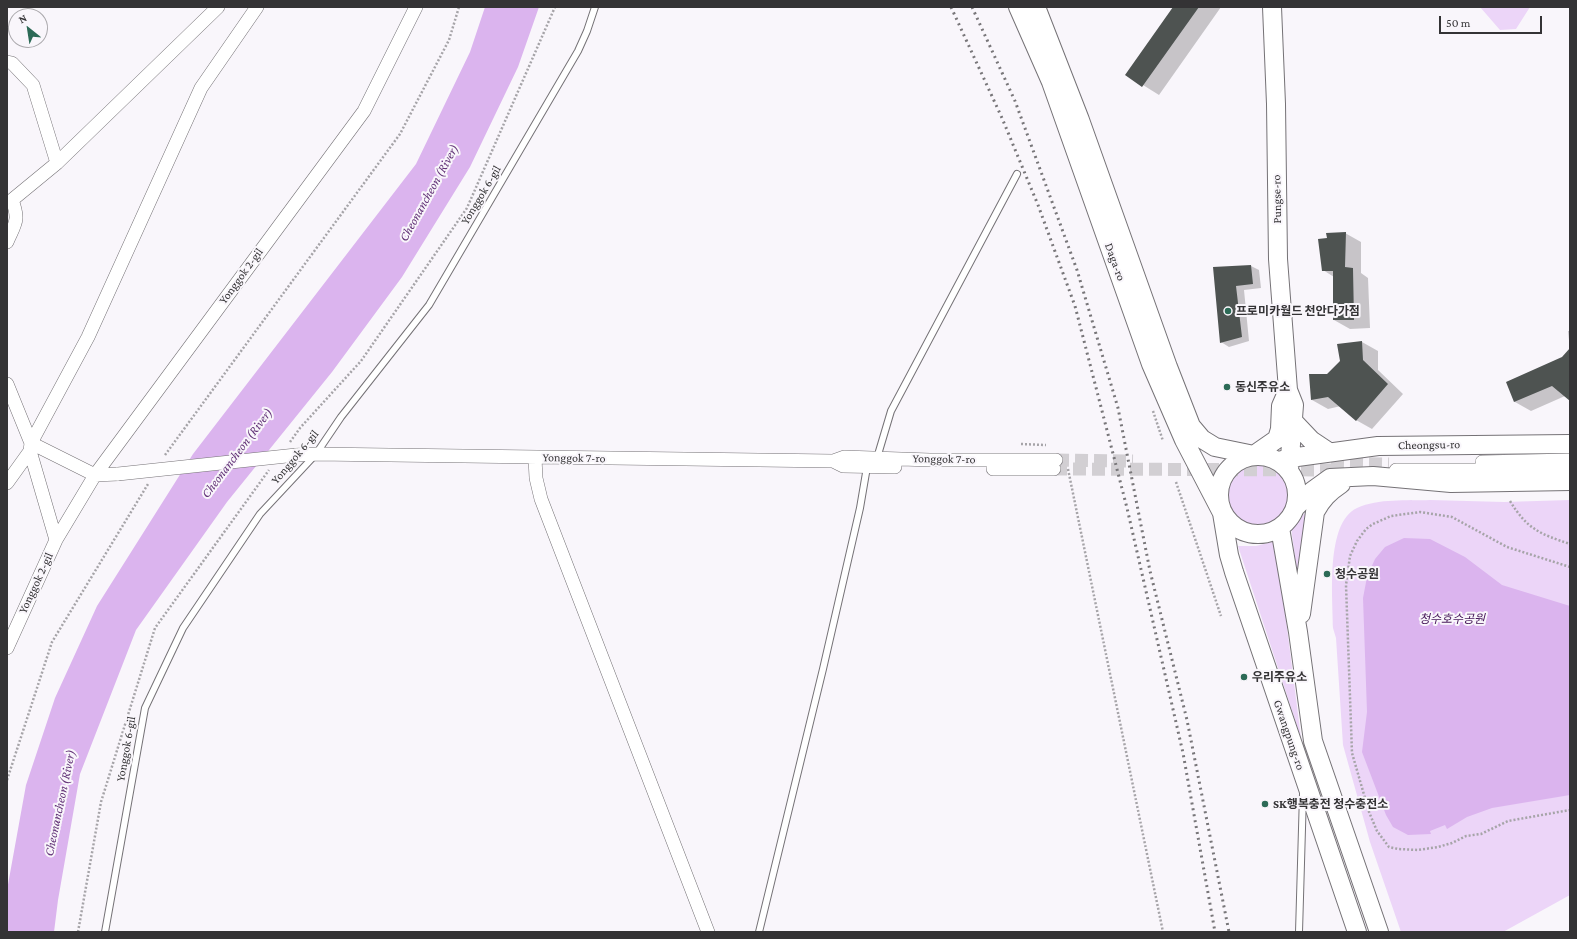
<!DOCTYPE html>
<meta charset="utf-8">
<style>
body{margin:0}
#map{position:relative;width:1577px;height:939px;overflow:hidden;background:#f9f6fb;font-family:"Crimson Pro",serif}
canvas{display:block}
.frame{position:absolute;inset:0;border:8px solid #343335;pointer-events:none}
.north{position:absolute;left:8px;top:8px;width:40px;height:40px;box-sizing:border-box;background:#f9f6fb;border:1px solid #aaa8ac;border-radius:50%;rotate:330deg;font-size:11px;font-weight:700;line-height:16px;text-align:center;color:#343335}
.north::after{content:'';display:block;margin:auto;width:14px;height:18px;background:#2c6a56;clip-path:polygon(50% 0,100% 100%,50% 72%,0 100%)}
.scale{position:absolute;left:1439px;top:16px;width:103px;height:18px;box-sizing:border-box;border:2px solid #343335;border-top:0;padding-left:5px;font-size:12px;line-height:14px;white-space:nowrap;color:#343335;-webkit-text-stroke:3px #f9f6fb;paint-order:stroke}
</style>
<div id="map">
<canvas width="1577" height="939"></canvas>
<div class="frame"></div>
<div class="north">N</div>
<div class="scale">50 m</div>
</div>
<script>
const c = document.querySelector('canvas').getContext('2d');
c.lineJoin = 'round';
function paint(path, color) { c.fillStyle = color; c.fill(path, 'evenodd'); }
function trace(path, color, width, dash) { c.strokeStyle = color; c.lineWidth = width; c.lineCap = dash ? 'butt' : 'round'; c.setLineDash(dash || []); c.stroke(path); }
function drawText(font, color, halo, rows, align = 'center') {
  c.font = font + ' "Crimson Pro","Noto Sans KR",serif'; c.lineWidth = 4; c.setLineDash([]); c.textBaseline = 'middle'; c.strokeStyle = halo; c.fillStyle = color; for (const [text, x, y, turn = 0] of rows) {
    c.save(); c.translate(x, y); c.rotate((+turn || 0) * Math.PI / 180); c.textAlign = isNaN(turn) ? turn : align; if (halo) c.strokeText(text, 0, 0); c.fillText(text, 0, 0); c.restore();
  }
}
paint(new Path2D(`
 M 1480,7 L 1530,7 L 1516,29 L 1500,30 Z
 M 1261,459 C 1266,461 1276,463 1281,467 C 1282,469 1284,473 1285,475 C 1287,478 1291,482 1292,485 C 1300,518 1256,540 1233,516 C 1226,509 1222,499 1225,488 C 1230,470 1244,465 1261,459 Z
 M 1430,500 L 1504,502 L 1570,500 L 1570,895 L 1503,932 L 1401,932 L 1370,842 L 1343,745 L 1336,638 L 1333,628 C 1333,598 1325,523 1357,508 C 1379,498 1406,501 1430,500 Z
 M 1310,508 L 1299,588 L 1291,527 Z
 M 1276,541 L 1301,738 L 1238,546 L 1256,546 Z`), '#ecd5f8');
paint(new Path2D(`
 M 485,7 L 539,7 L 518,67 L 470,167 L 402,277 L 332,372 L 227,502 L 136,630 L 80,774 L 58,900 L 54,932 L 7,932 L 7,890 L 26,785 L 55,698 L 97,606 L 193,454 L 416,164 L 470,52 Z
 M 1404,538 L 1430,539 L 1465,557 L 1502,585 L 1570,606 L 1570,795 L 1492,808 L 1467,817 L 1447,829 L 1445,825 L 1430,831 L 1431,834 L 1408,835 L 1393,827 L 1386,815 L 1362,752 L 1367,712 L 1363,598 L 1367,577 L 1375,559 L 1385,547 Z`), '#dbb4ee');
paint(new Path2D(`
 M 1175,7 L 1221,7 L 1159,95 L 1127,75 Z
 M 1345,233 L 1361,242 L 1361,273 L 1368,278 L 1370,328 L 1350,329 L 1334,320 L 1334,277 L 1323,270 L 1328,239 Z
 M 1251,266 L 1259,270 L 1261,288 L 1244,290 L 1249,341 L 1229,347 L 1221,342 L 1214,268 Z
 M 1568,331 L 1570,331 L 1570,400 L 1565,396 L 1531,411 L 1515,402 L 1507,382 L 1562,358 L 1570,350 Z
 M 1362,342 L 1378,351 L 1378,370 L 1403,394 L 1372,429 L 1356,420 L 1341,406 L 1328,409 L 1312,400 L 1328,375 Z`), '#0003');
paint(new Path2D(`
 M 1173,7 L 1199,7 L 1142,87 L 1125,75 Z
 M 1346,232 L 1345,267 L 1353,268 L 1354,320 L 1333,320 L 1333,271 L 1322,271 L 1318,239 L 1327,238 L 1326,233 Z
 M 1251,265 L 1253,284 L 1236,286 L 1242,337 L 1220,343 L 1213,267 Z
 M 1362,341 L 1363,360 L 1388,384 L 1356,421 L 1328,397 L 1311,400 L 1309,374 L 1327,374 L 1340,361 L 1337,344 Z
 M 1570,348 L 1570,401 L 1552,386 L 1514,402 L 1506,382 L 1562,357 Z`), '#4e5351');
trace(new Path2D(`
 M 1056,460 L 1133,461
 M 1331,463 L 1389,464
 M 1054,469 L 1343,470`), '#d2cfd3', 13, [13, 6]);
const lane = new Path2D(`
 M 877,458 L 891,411 L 1017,174
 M 105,932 L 145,708 L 183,628 L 260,514 L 316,454 L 341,417 L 429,305 L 578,51 L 587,31 L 595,7
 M 759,932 L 823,669 L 860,508 L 867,467
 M 1299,932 L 1303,794`);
const street = new Path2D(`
 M 7,62 L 12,63 L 33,85 L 57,163
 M 7,242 C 15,223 20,221 12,200 L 57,163 L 218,7
 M 7,384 L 31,443 L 95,475 L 118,474
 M 296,455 L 316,454 L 833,461 L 844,457 L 930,460 L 1056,460
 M 535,458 L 536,478 L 541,499 L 708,932
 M 833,461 L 843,466 L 895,467
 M 1482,462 L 1570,460
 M 993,469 L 1054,469
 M 1396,470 L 1570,470
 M 7,483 L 30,451
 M 56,540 L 30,451 L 31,443 L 88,337 L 201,88 L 257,7
 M 7,648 L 56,540 L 95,475 L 364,111 L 416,7`);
const secondary = new Path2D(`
 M 1018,7 L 1051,82 L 1151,364 L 1184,440 L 1222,513 L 1229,555 L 1234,572 L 1357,932
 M 1036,7 L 1080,120 L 1168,367 L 1191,426 L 1202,439 L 1215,447 L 1254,455
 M 1272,7 L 1276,104 L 1278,259 L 1288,390 L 1294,405 L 1289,470
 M 1293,421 L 1311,440 L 1329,452
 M 1254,455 L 1277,439 L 1280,429 L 1281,406 L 1288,390
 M1219 495a39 39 0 1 1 78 0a39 39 0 1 1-78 0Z
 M 1279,461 L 1290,458 L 1378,446 L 1570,444
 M 1296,507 L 1312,491 L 1330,478 L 1373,476 L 1451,483 L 1570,481
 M 1280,528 L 1298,632 L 1313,741 L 1379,932
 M 1301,614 L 1315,512 C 1322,499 1329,492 1341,484`);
trace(lane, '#757276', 8);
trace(street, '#757276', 14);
trace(secondary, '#757276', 20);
trace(new Path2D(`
 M 1153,411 L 1163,441
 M 290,442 L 300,428 L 361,361 L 467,208 L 555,7
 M 1021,444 L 1046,445
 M 165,455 L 400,134 L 449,40 L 459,7
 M 1068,469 L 1163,932
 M 1176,482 L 1221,616
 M 1510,501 C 1527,529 1540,534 1570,544
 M 1570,567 L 1507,547 L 1452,517 L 1420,512 L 1391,516 L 1373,524 L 1366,529 L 1357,541 L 1350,556 L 1346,585 L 1352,753 L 1369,812 L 1377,831 L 1389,847 L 1398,849 L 1418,850 L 1438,847 L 1452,843 L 1466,836 L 1481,834 L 1508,821 L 1570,810
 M 7,780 L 52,642 L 148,484
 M 78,932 L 101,802 L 155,628 L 269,470`), '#a6a4a8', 2.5, [2, 2]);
trace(lane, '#fff', 6);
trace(street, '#fff', 13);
trace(secondary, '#fff', 18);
trace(new Path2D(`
 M 951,7 L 1002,118 L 1038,205 L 1075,306 L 1127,508 L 1183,753 L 1215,932
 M 972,7 L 1015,101 L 1077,270 L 1118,408 L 1150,571 L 1187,720 L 1229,932`), '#787679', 3, [2, 4]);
const streetBridge = new Path2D(`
 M 118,474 L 296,455`);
trace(streetBridge, '#757276', 14, []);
trace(streetBridge, '#fff', 13);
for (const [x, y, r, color] of [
 [1228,311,4,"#2c6a56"],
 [1227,387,4,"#2c6a56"],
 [1327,574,4,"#2c6a56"],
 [1244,677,4,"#2c6a56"],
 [1265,804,4,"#2c6a56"]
]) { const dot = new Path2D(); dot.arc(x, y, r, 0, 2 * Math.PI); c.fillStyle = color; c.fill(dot); trace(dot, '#f9f6fb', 1.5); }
drawText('12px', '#343335', '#f9f6fb', [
 ["Yonggok 6-gil",481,195,-59],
 ["Pungse-ro",1277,199,-91],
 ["Daga-ro",1115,262,70],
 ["Yonggok 2-gil",241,276,-54],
 ["Cheongsu-ro",1429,445,-1],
 ["Yonggok 6-gil",295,457,-50],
 ["Yonggok 7-ro",574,458,1],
 ["Yonggok 7-ro",944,459,1],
 ["Yonggok 2-gil",36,583,-65],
 ["Gwangpung-ro",1289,735,71],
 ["Yonggok 6-gil",126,749,-80]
]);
drawText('bold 12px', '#343335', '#f9f6fb', [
 ["프로미카월드 천안다가점",1236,311],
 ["동신주유소",1235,387],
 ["청수공원",1335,574],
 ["우리주유소",1252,677],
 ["SK행복충전 청수충전소",1273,804]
], 'left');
drawText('italic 12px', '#451558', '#f9f6fb', [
 ["청수호수공원",1452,619]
]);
drawText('italic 13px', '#633478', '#f9f6fb', [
 ["Cheonancheon (River)",429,193,-61],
 ["Cheonancheon (River)",237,453,-53],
 ["Cheonancheon (River)",60,803,-78]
]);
</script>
